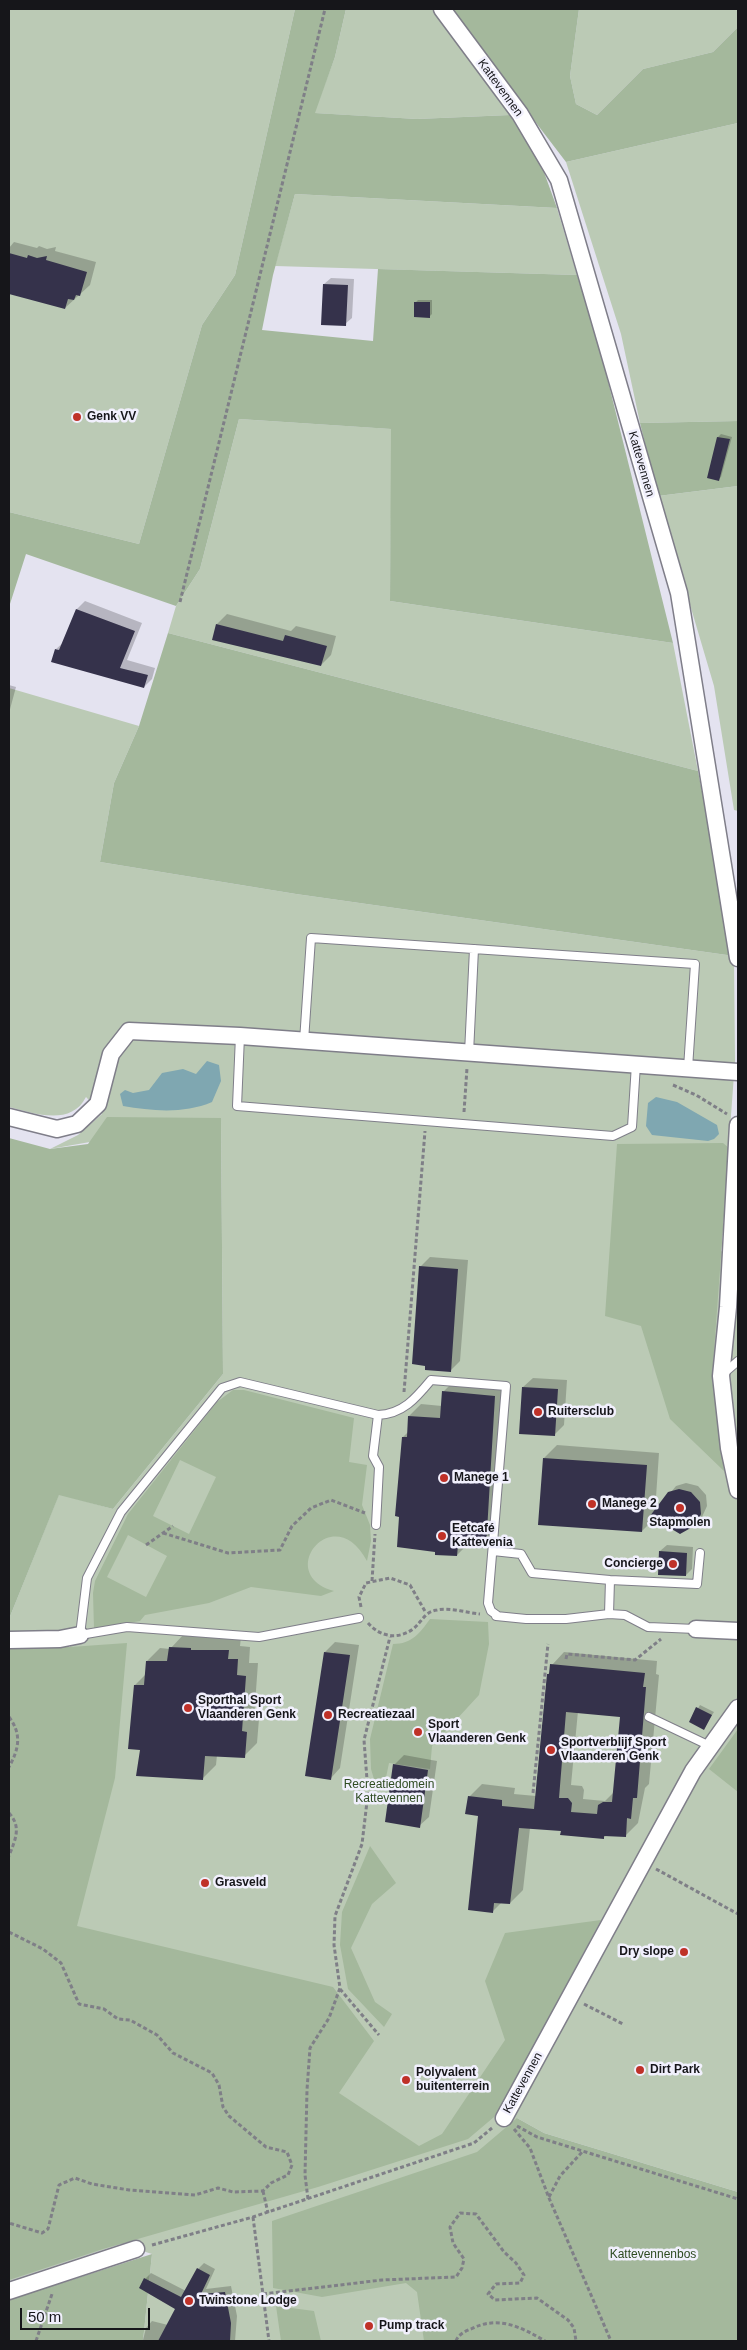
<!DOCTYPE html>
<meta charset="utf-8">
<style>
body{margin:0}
#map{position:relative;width:747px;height:2350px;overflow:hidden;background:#e4e3f0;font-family:Helvetica,sans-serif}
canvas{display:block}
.frame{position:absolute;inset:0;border:10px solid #16161a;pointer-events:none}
.scale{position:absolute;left:20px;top:2308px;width:130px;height:22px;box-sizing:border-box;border:2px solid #16161a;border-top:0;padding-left:6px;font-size:15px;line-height:18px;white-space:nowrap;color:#16161a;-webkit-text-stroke:4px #f1f0fd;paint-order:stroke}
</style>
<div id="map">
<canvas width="747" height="2350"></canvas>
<div class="frame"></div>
<div class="scale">50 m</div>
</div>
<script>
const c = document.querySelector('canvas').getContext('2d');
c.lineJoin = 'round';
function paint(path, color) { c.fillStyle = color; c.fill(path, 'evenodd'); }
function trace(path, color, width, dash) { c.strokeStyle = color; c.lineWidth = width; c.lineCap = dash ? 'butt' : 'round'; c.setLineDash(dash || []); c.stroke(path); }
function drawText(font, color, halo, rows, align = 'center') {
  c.font = font + ' Helvetica,sans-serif'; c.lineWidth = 5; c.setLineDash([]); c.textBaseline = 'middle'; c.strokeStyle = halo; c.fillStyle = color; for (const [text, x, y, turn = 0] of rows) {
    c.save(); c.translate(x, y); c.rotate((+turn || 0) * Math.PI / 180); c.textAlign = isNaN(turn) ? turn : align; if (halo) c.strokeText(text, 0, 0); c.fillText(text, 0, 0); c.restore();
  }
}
paint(new Path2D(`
 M 9,9 L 295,9 L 235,275 L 202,325 L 139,544 L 9,512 Z
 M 346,9 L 432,9 L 510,115 L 417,119 L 314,113 L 335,57 Z
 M 579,9 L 738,9 L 738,27 L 713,52 L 643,69 L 597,115 L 576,104 L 570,76 Z
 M 738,123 L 738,421 L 640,423 L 621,334 L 566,162 Z
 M 295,194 L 557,208 L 577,275 L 275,266 Z
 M 239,419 L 392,429 L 390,601 L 673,643 L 698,771 L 168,633 L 176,606 L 200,569 Z
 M 738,486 L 738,811 L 734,810 L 714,686 L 658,496 Z
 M 9,688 L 139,726 L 114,783 L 100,862 L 296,894 L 734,956 L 735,1061 L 721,1251 L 735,1256 L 738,1211 L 738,2192 L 544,2133 L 517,2118 L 600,2341 L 143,2341 L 152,2254 L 121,2244 L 9,2281 L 9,1648 L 70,1647 L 71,1636 L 9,1635 L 9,1619 L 59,1494 L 113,1509 L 223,1374 L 221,1119 L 50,1149 L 78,1135 L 102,1114 L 86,1097 C 71,1127 33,1113 9,1107 Z`), '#bbcab5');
paint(new Path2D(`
 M 295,9 L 346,9 L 335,57 L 315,113 L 417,119 L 510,115 L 541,164 L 557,208 L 295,194 L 273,275 L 262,330 L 373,341 L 378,269 L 577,275 L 600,349 L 673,643 L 390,601 L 391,429 L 239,419 L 200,569 L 176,606 L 26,554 L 9,607 L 9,512 L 139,544 L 202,325 L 235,275 Z
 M 449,9 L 579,9 L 570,76 L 576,104 L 597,115 L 643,69 L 713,52 L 738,27 L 738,123 L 566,162 Z
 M 738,421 L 738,486 L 658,496 L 640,423 Z
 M 168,633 L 698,771 L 734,956 L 296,894 L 100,862 L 114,783 L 139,726 Z
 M 107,1117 L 221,1118 L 223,1374 L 113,1509 L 59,1495 L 9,1619 L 9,1138 L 50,1149 L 88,1144 Z
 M 723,1143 L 729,1148 L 712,1378 L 724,1471 L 670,1419 L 641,1326 L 605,1316 L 617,1144 Z
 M 233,1390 L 244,1390 L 354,1418 L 349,1462 L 367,1465 L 362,1505 L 370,1525 L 371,1541 L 367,1561 C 334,1498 273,1574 334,1591 L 321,1596 L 251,1587 L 209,1603 L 145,1615 L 140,1621 L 94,1629 L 93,1593 L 95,1581 L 128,1514 L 217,1402 ZM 180,1460 L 216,1477 L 189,1534 L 153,1516 ZM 128,1535 L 167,1556 L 146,1597 L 107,1577 Z
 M 430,1619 L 488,1622 L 489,1644 L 479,1695 L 432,1746 L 430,1769 L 389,1763 L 384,1787 L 376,1786 L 371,1769 L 370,1739 L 393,1644 C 412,1644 420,1633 430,1619 Z
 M 127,1643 L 115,1778 L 77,1926 L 333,1987 L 374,2041 L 339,2093 L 419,2146 L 442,2134 L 505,2040 L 485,1981 L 505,1933 L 601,1920 L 505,2100 L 494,2117 L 468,2139 L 318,2187 L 103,2249 L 9,2280 L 9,1648 L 70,1647 Z
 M 738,1729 L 738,1792 L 709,1769 Z
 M 370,1846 L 396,1883 L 372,1904 L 351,1948 L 375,2002 L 392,2014 L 384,2027 L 348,1989 L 340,1945 L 342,1912 Z
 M 517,2118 L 544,2133 L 738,2192 L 738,2341 L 424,2341 L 417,2292 L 406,2283 L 322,2297 L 273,2288 L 272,2221 L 477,2152 Z
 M 152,2254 L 143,2341 L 9,2341 L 9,2300 Z
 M 276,2306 L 314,2311 L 321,2341 L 281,2341 Z`), '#a4b89c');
paint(new Path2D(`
 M 207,1061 L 219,1065 L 221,1081 L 212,1102 C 184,1114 152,1111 123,1106 L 120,1094 L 125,1090 L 133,1093 L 149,1090 L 162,1073 L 183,1069 L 196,1074 Z
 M 656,1097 L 677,1102 L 717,1125 L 719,1134 L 714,1139 L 708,1141 L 652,1135 L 646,1126 L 648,1103 Z`), '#7fa7b1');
paint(new Path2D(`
 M 14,242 L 37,248 L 39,246 L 47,249 L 56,247 L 55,251 L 96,262 L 90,285 L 65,308 L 9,293 L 9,248 Z
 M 331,278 L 354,279 L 352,318 L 345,324 L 324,284 Z
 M 418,300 L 432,300 L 432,314 L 430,316 L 415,303 Z
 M 721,434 L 732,437 L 721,477 L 718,480 L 718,437 Z
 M 85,601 L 142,623 L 127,660 L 155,668 L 152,679 L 144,687 L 56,649 L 64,642 L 77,609 Z
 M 227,614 L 291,631 L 296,626 L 336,636 L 331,655 L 321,665 L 213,639 L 217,624 Z
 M 9,685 L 16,687 L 9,713 Z
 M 430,1257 L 468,1260 L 460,1361 L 450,1371 L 420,1267 Z
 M 533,1378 L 567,1380 L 564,1425 L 554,1435 L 523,1387 Z
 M 456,1379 L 507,1384 L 497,1534 L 485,1546 L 467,1545 L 457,1555 L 403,1437 L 408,1432 L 409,1416 L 421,1404 L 442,1406 L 444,1391 Z
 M 557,1445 L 659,1453 L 655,1512 L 676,1486 L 686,1483 L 698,1486 L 706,1495 L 707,1506 L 702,1517 L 695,1524 L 655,1518 L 642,1531 L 544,1458 Z
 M 667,1545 L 693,1547 L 692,1569 L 686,1575 L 660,1551 Z
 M 184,1634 L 203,1635 L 203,1637 L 241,1637 L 240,1646 L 250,1647 L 249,1663 L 258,1663 L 254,1718 L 259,1719 L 257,1743 L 244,1756 L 217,1755 L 216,1765 L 203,1778 L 141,1749 L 135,1685 L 146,1674 L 147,1661 L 160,1648 L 170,1649 Z
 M 335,1642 L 359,1645 L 340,1768 L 331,1778 L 325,1652 Z
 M 564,1652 L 657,1661 L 656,1674 L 659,1675 L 649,1784 L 645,1788 L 638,1823 L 625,1836 L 607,1835 L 603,1838 L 562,1830 L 530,1828 L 523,1890 L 510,1903 L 502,1902 L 492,1912 L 479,1815 L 469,1797 L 482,1784 L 515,1788 L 514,1794 L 536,1796 L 548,1674 L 551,1671 L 552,1665 ZM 578,1711 L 622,1716 L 614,1792 L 605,1801 L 583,1799 L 584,1790 L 582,1786 L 571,1785 Z
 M 700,1705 L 714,1712 L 704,1728 L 690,1721 Z
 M 404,1755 L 437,1761 L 429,1817 L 419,1826 L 394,1765 Z
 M 204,2263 L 215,2269 L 206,2289 L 231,2286 L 237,2316 L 235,2341 L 143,2340 L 146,2328 L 152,2321 L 168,2325 L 177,2309 L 145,2279 L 151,2273 L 186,2291 L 198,2269 Z`), '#0003');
paint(new Path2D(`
 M 9,253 L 27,258 L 28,255 L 37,258 L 47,256 L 46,260 L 87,272 L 80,296 L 76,295 L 74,300 L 68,299 L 65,309 L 9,294 Z
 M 323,284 L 348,285 L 346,326 L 321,325 Z
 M 414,302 L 430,302 L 430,318 L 414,317 Z
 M 717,437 L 730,439 L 719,481 L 707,478 Z
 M 76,609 L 135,631 L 120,668 L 148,675 L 144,688 L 51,662 L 55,649 L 59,650 Z
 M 216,624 L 283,641 L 285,635 L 327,646 L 321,666 L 212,640 Z
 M 419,1266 L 458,1269 L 451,1372 L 425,1370 L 425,1366 L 412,1364 Z
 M 522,1387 L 558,1389 L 555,1436 L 519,1434 Z
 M 442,1391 L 495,1396 L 486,1548 L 458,1545 L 457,1556 L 435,1555 L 435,1552 L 397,1547 L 399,1517 L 395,1516 L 402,1437 L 407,1437 L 408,1416 L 440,1418 Z
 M 543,1458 L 647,1465 L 642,1532 L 538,1525 Z
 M 679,1489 L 691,1492 L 700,1502 L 701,1514 L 696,1525 L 680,1534 L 650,1516 L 668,1492 Z
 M 659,1551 L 687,1553 L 686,1576 L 658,1575 Z
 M 169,1647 L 191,1648 L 191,1650 L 229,1650 L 228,1659 L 238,1659 L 237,1675 L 246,1676 L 242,1731 L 247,1732 L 245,1758 L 205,1756 L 203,1780 L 136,1776 L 140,1750 L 128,1749 L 134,1685 L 144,1685 L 146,1661 L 167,1661 Z
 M 324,1652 L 350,1655 L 331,1780 L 305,1776 Z
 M 550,1664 L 645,1673 L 643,1687 L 646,1687 L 637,1798 L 633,1798 L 631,1819 L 627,1818 L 626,1837 L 604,1836 L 604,1839 L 560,1835 L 561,1831 L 519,1828 L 510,1904 L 494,1903 L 493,1913 L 468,1910 L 478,1816 L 465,1814 L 468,1796 L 502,1800 L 502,1806 L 534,1809 L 547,1674 L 549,1674 ZM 566,1712 L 620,1717 L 612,1802 L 603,1802 L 598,1805 L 597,1814 L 571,1812 L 572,1803 L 568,1798 L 559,1798 Z
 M 696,1707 L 712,1715 L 704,1730 L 689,1722 Z
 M 393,1764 L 428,1770 L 420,1828 L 385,1822 Z
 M 197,2268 L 210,2275 L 201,2294 L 225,2292 L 231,2323 L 230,2341 L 158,2341 L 175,2309 L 139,2288 L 144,2278 L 181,2297 Z`), '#35324b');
const lane = new Path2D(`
 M 240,1036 L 237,1106 L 613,1136 L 632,1127 L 636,1064
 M 304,1041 L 311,938 L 695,964 L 688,1068
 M 469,1053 L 474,949
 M 723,1374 L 738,1361
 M 376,1525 L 379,1467 L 373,1456 L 378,1415
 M 493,1551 L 521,1554 L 532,1573 L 610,1580 L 697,1584 L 700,1553
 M 609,1614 L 610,1580
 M 496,1616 L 526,1619 L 566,1619 L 609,1614 L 625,1615 L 648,1627 L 696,1629
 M 359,1618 L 259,1637 L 127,1627 L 80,1635 L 87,1578 L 121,1512 L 222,1388 L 240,1382 L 378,1415 C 403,1414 416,1398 431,1380 L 506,1386 L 488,1603 L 491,1611 L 498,1616
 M 649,1717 L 710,1746`);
const street = new Path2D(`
 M 442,9 L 520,114 L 559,180 L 679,593 L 738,958
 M 9,1117 L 57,1129 L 77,1124 L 98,1104 L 111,1054 L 129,1031 L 240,1036 L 738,1072
 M 738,1125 L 728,1307 L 721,1376 L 729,1448 L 738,1490
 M 696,1629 L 738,1631
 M 9,1640 L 60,1639 L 80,1635
 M 504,2118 L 693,1771 L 738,1708
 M 9,2291 L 136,2249`);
trace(lane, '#7f7e89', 10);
trace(street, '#7f7e89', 19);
trace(new Path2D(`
 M 180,602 L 325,9
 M 673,1085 L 696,1095 L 727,1114
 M 464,1112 L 467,1068
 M 404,1392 L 425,1131
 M 163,1533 L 228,1553 L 280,1550 L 292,1526 L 311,1508 L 331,1500 L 365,1513
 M 146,1545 L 173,1526
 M 372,1581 L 375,1534
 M 361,1607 L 359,1597 L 366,1583 L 390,1578 L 410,1585 L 426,1613
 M 368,1623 C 380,1637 398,1640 413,1629 C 422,1622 424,1612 437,1610 C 450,1607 467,1613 480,1614
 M 566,1659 L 567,1654 L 635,1660 L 661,1639
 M 9,1717 C 22,1734 19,1749 9,1767
 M 533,1793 L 548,1644
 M 9,1813 C 22,1827 15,1840 9,1856
 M 656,1869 L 738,1914
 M 9,1932 L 43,1949 L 61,1963 L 79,2004 L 104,2009 L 118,2019 L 130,2020 L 157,2035 L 173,2053 L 212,2073 L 219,2085 L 223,2107 L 229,2116 L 266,2147 L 287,2152 L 292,2165 L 288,2175 L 271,2183 L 263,2191 L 233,2192 L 218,2188 L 195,2195 L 129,2190 L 92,2184 L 75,2178 L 59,2185 L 48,2229 L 42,2233 L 9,2223
 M 340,1989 L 379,2035
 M 584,2004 L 623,2024
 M 517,2126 L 537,2137 L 738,2199
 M 514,2129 L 530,2148 L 549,2198 L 611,2341
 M 263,2191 L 268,2213
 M 549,2197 L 560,2176 L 583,2151
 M 308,2199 L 305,2175 L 307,2090 L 310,2048 L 329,2018 L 340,1988 L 334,1945 L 335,1916 L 362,1844 L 368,1793 L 364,1740 L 390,1637
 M 253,2217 L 269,2341
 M 152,2245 L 253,2217 L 474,2143 L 492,2128
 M 263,2294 L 382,2280 L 456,2277 L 462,2268 L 464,2259 L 453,2243 L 450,2227 L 460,2213 L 476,2214 L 504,2252 L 516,2263 L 524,2275 L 520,2283 L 496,2284 L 488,2294 L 495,2300 L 537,2298 L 568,2320 L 574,2328 L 576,2341
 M 36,2341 L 52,2294
 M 456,2341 C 458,2335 465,2331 471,2329 C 498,2315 521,2327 545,2341`), '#7f7f87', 3, [4, 2.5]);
trace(lane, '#fff', 8);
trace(street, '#fff', 16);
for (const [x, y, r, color] of [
 [77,417,5,"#bf3128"],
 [538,1412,5,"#bf3128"],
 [444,1478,5,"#bf3128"],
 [592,1504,5,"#bf3128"],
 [680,1508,5,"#bf3128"],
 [442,1536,5,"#bf3128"],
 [673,1564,5,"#bf3128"],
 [188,1708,5,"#bf3128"],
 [328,1715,5,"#bf3128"],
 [418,1732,5,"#bf3128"],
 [551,1750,5,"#bf3128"],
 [205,1883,5,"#bf3128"],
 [684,1952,5,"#bf3128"],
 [640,2070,5,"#bf3128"],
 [406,2080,5,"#bf3128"],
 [189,2301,5,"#bf3128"],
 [369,2326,5,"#bf3128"]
]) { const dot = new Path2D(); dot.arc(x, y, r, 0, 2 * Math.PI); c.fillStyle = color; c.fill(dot); trace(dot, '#f1f0fd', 2); }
drawText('12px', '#16161a', '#f1f0fd', [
 ["Kattevennen",500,88,54],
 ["Kattevennen",641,464,74],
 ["Kattevennen",523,2083,-61]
]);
drawText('bold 12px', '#16161a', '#f1f0fd', [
 ["Genk VV",87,417],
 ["Ruitersclub",548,1412],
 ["Manege 1",454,1478],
 ["Manege 2",602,1504],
 ["Stapmolen",680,1523,"center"],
 ["Eetcafé",452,1529],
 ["Kattevenia",452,1543],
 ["Concierge",663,1564,"right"],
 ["Sporthal Sport",198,1701],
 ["Vlaanderen Genk",198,1715],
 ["Recreatiezaal",338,1715],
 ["Sport",428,1725],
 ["Vlaanderen Genk",428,1739],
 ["Sportverblijf Sport",561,1743],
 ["Vlaanderen Genk",561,1757],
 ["Grasveld",215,1883],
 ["Dry slope",674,1952,"right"],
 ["Dirt Park",650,2070],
 ["Polyvalent",416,2073],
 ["buitenterrein",416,2087],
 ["Twinstone Lodge",199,2301],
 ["Pump track",379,2326]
], 'left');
drawText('12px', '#2e4b21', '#f1f0fd', [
 ["Recreatiedomein",389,1785],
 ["Kattevennen",389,1799],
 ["Kattevennenbos",653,2255]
]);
</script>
